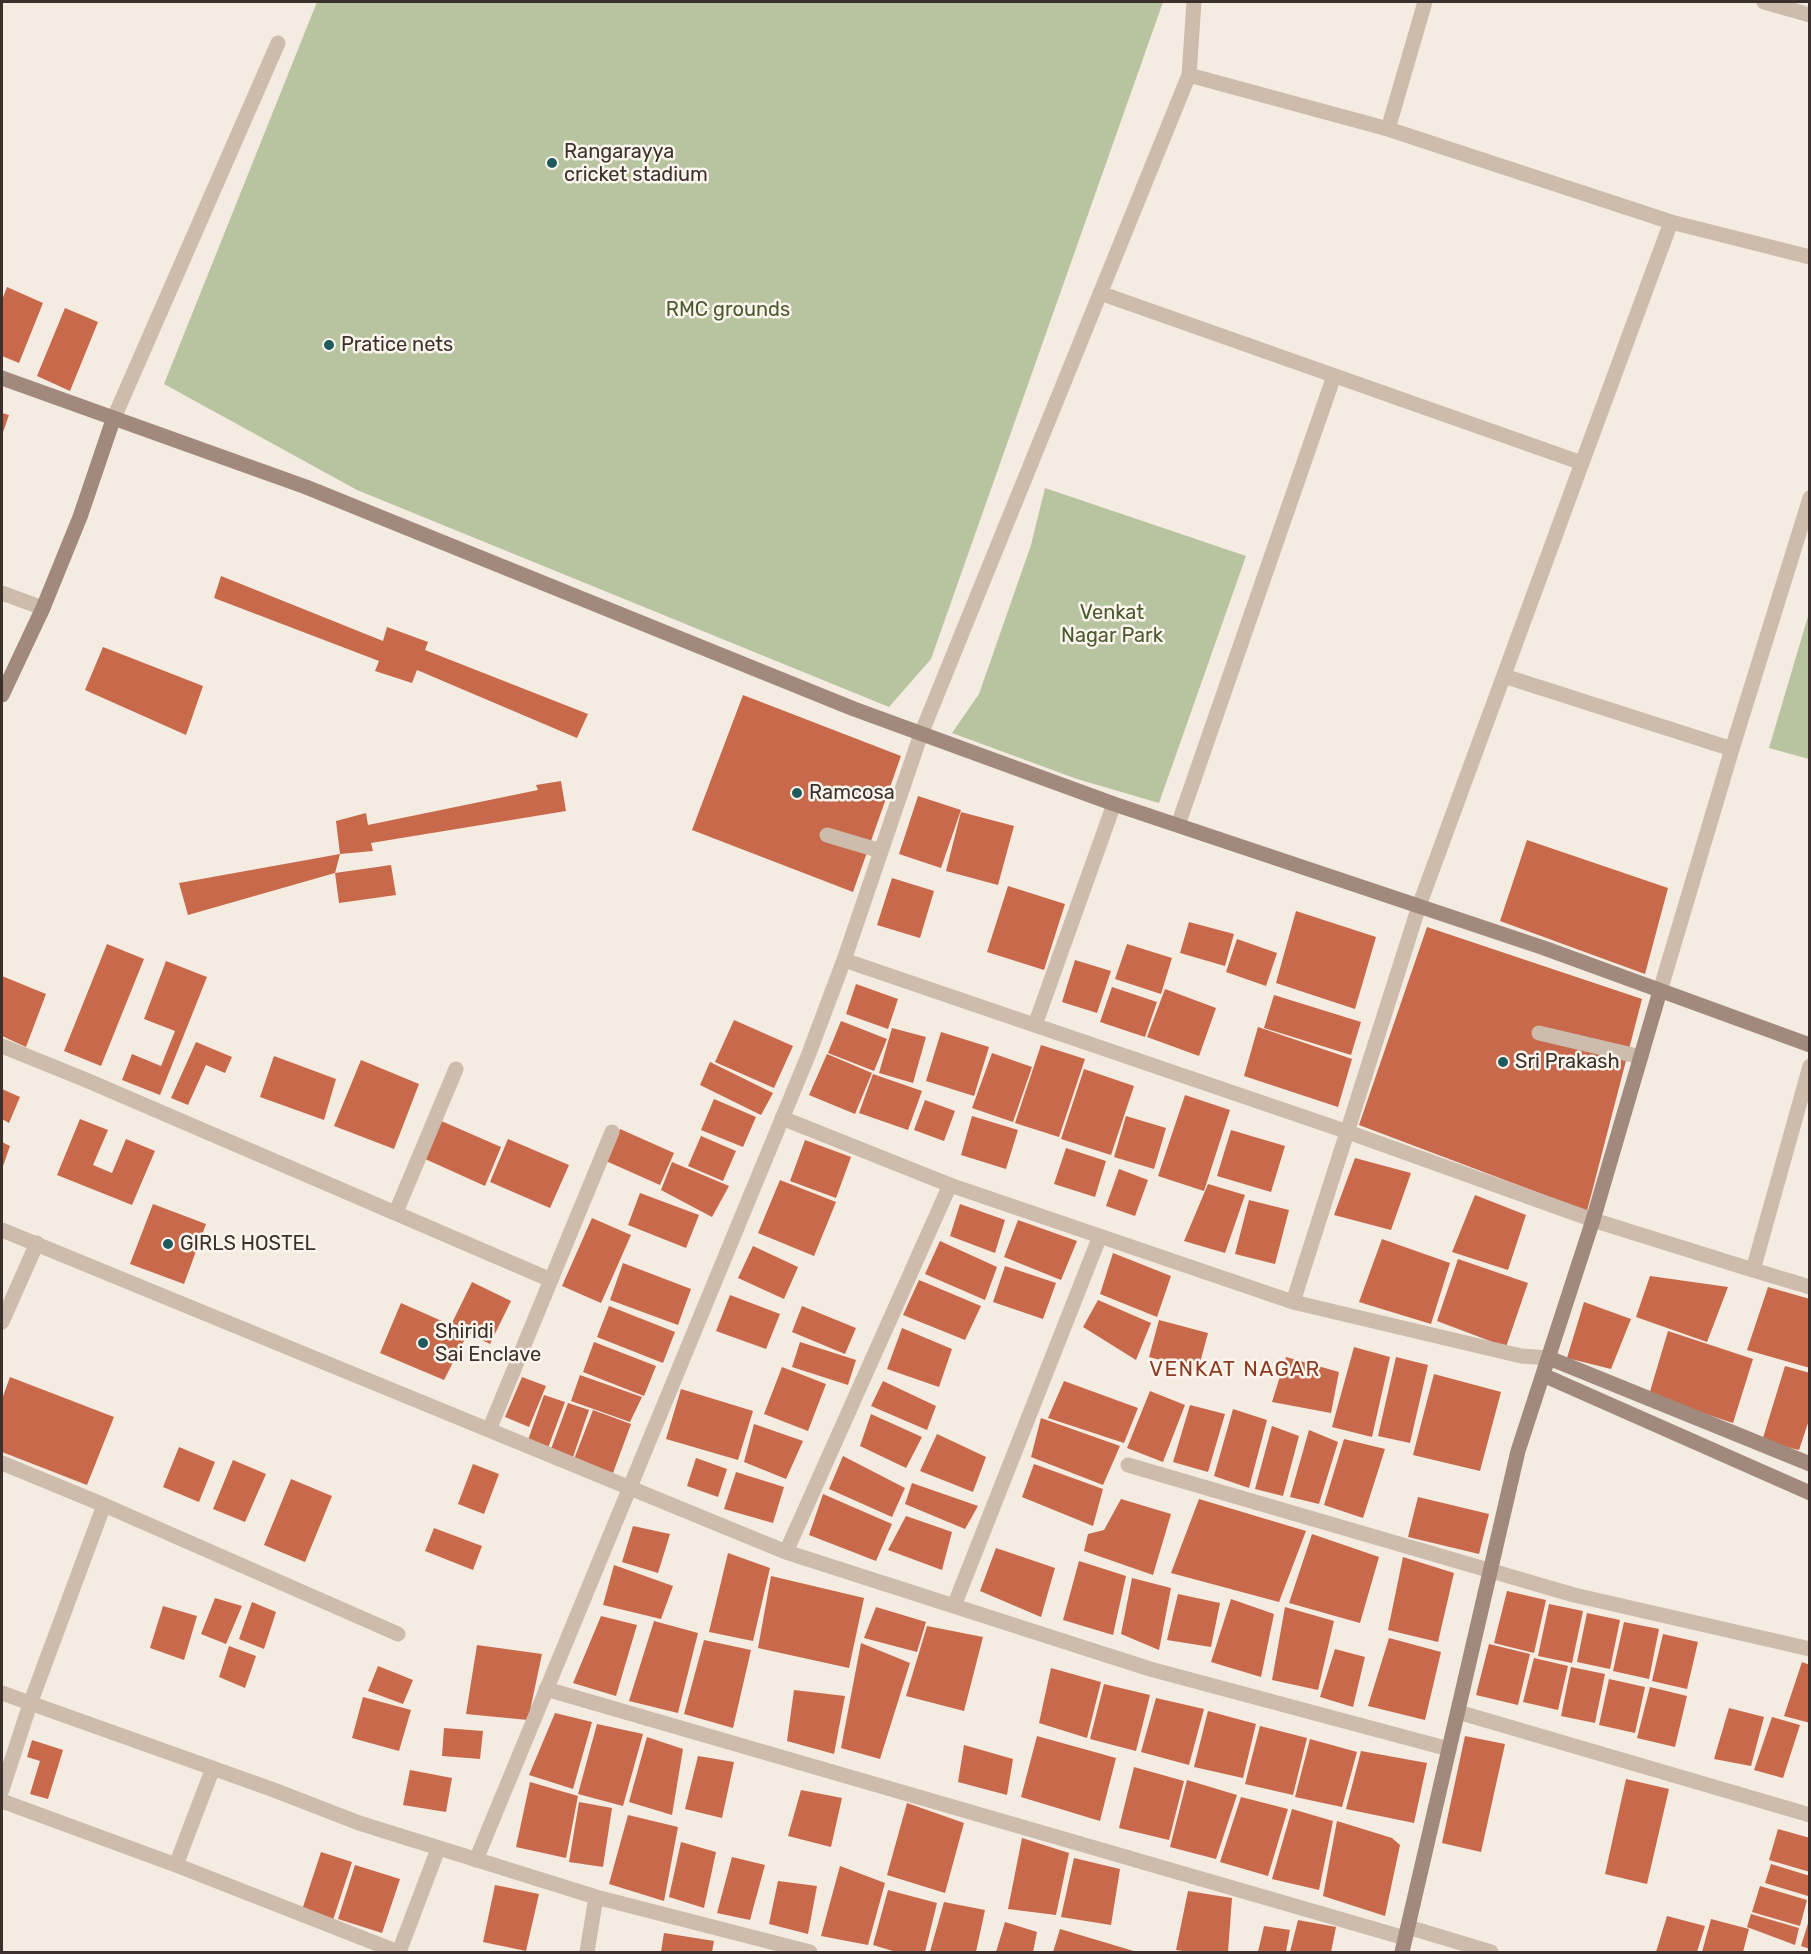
<!DOCTYPE html>
<style>
body{margin:0}
#map{position:relative;width:1811px;height:1954px;overflow:hidden;background:#f4ebe1;font-family:Rubik,sans-serif}
canvas{display:block}
.frame{position:absolute;inset:0;border:3px solid #3b302b;pointer-events:none}
</style>
<div id="map">
<canvas width="1811" height="1954"></canvas>
<div class="frame"></div>
</div>
<script>
const c = document.querySelector('canvas').getContext('2d');
c.lineJoin = 'round';
function paint(path, color) { c.fillStyle = color; c.fill(path, 'evenodd'); }
function trace(path, color, width, dash) { c.strokeStyle = color; c.lineWidth = width; c.lineCap = dash ? 'butt' : 'round'; c.setLineDash(dash || []); c.stroke(path); }
function drawText(font, color, halo, rows, align = 'center') {
  c.font = font + ' Rubik,sans-serif'; c.lineWidth = 5; c.setLineDash([]); c.textBaseline = 'middle'; c.strokeStyle = halo; c.fillStyle = color; for (const [text, x, y, turn = 0] of rows) {
    c.save(); c.translate(x, y); c.rotate((+turn || 0) * Math.PI / 180); c.textAlign = isNaN(turn) ? turn : align; if (halo) c.strokeText(text, 0, 0); c.fillText(text, 0, 0); c.restore();
  }
}
paint(new Path2D(`
 M 317,2 L 1163,2 L 931,659 L 889,707 L 357,490 L 164,384 Z
 M 1045,488 L 1246,556 L 1159,803 L 1077,779 L 952,733 L 979,694 L 1031,545 Z
 M 1809,613 L 1809,759 L 1769,748 Z`), '#b8c4a0');
paint(new Path2D(`
 M 7,287 L 43,303 L 19,363 L 2,356 L 2,300 Z
 M 65,308 L 98,322 L 70,391 L 37,376 Z
 M 2,413 L 9,415 L 2,435 Z
 M 221,576 L 383,641 L 387,627 L 428,642 L 425,650 L 588,714 L 577,738 L 417,670 L 412,683 L 375,671 L 379,661 L 214,598 Z
 M 103,647 L 203,686 L 186,735 L 85,690 Z
 M 743,695 L 901,756 L 853,892 L 692,830 Z
 M 561,781 L 566,811 L 371,843 L 373,851 L 340,854 L 335,873 L 188,915 L 179,883 L 340,854 L 336,821 L 366,813 L 368,825 L 538,790 L 536,785 Z
 M 918,796 L 961,810 L 941,868 L 899,854 Z
 M 961,812 L 1014,826 L 998,885 L 946,871 Z
 M 1527,840 L 1668,888 L 1645,974 L 1500,921 Z
 M 391,865 L 396,895 L 339,903 L 335,873 Z
 M 892,878 L 934,891 L 920,938 L 877,925 Z
 M 1008,886 L 1065,904 L 1044,970 L 987,952 Z
 M 1296,911 L 1376,937 L 1355,1009 L 1276,983 Z
 M 1189,922 L 1234,934 L 1225,966 L 1180,953 Z
 M 1427,927 L 1642,999 L 1587,1211 L 1359,1125 Z
 M 1237,939 L 1277,953 L 1266,986 L 1226,972 Z
 M 107,944 L 144,959 L 101,1066 L 64,1051 Z
 M 1127,944 L 1172,958 L 1161,994 L 1115,979 Z
 M 1075,960 L 1111,971 L 1097,1013 L 1062,1002 Z
 M 166,961 L 207,977 L 160,1095 L 122,1080 L 132,1054 L 161,1066 L 175,1031 L 144,1019 Z
 M 2,976 L 46,994 L 26,1047 L 2,1036 Z
 M 856,984 L 898,999 L 888,1029 L 846,1014 Z
 M 1112,987 L 1157,1002 L 1145,1037 L 1100,1022 Z
 M 1165,989 L 1216,1008 L 1199,1056 L 1147,1037 Z
 M 1274,995 L 1361,1022 L 1351,1055 L 1264,1028 Z
 M 734,1020 L 793,1046 L 774,1088 L 715,1062 Z
 M 841,1021 L 887,1039 L 874,1071 L 828,1053 Z
 M 1258,1027 L 1352,1059 L 1338,1107 L 1244,1076 Z
 M 892,1028 L 926,1037 L 913,1083 L 879,1073 Z
 M 941,1032 L 989,1047 L 974,1096 L 926,1081 Z
 M 196,1042 L 232,1057 L 225,1073 L 206,1065 L 188,1105 L 171,1098 Z
 M 1041,1045 L 1085,1059 L 1059,1137 L 1015,1123 Z
 M 992,1053 L 1032,1067 L 1013,1122 L 972,1108 Z
 M 827,1054 L 872,1073 L 855,1114 L 809,1095 Z
 M 274,1056 L 336,1079 L 324,1120 L 260,1097 Z
 M 361,1060 L 419,1084 L 394,1149 L 334,1126 Z
 M 710,1062 L 773,1093 L 761,1115 L 700,1085 Z
 M 1084,1069 L 1134,1086 L 1111,1155 L 1061,1139 Z
 M 873,1074 L 922,1091 L 908,1130 L 859,1113 Z
 M 2,1089 L 20,1097 L 9,1123 L 2,1119 Z
 M 1185,1095 L 1230,1110 L 1204,1191 L 1158,1176 Z
 M 714,1099 L 756,1117 L 743,1147 L 701,1130 Z
 M 925,1100 L 955,1111 L 944,1141 L 914,1130 Z
 M 972,1116 L 1018,1130 L 1006,1169 L 961,1155 Z
 M 1126,1116 L 1166,1128 L 1154,1169 L 1114,1157 Z
 M 80,1119 L 108,1130 L 93,1165 L 112,1173 L 126,1139 L 155,1151 L 132,1205 L 57,1175 Z
 M 439,1120 L 501,1147 L 485,1186 L 423,1158 Z
 M 620,1129 L 674,1153 L 660,1185 L 606,1161 Z
 M 1231,1130 L 1285,1146 L 1271,1192 L 1217,1176 Z
 M 701,1136 L 736,1151 L 723,1181 L 688,1166 Z
 M 508,1139 L 569,1165 L 550,1208 L 490,1182 Z
 M 805,1140 L 851,1157 L 836,1198 L 790,1181 Z
 M 2,1142 L 10,1146 L 2,1169 Z
 M 1066,1148 L 1106,1161 L 1095,1197 L 1054,1184 Z
 M 1355,1158 L 1411,1173 L 1391,1230 L 1334,1215 Z
 M 672,1162 L 729,1186 L 712,1217 L 661,1190 Z
 M 1119,1169 L 1148,1180 L 1135,1216 L 1106,1206 Z
 M 780,1180 L 836,1202 L 814,1256 L 758,1233 Z
 M 1208,1184 L 1245,1195 L 1225,1253 L 1184,1241 Z
 M 640,1193 L 699,1215 L 686,1248 L 628,1225 Z
 M 1475,1195 L 1526,1215 L 1508,1270 L 1452,1252 Z
 M 1249,1200 L 1289,1210 L 1275,1264 L 1235,1254 Z
 M 153,1204 L 206,1224 L 184,1284 L 130,1264 Z
 M 960,1204 L 1005,1220 L 995,1253 L 950,1236 Z
 M 592,1218 L 631,1235 L 601,1303 L 562,1286 Z
 M 1018,1220 L 1077,1241 L 1061,1280 L 1004,1257 Z
 M 1382,1239 L 1450,1263 L 1431,1324 L 1359,1302 Z
 M 940,1241 L 997,1267 L 985,1300 L 925,1274 Z
 M 753,1246 L 798,1267 L 784,1299 L 738,1278 Z
 M 1113,1253 L 1171,1276 L 1157,1317 L 1100,1294 Z
 M 1458,1259 L 1528,1283 L 1506,1347 L 1437,1321 Z
 M 623,1263 L 691,1289 L 678,1325 L 610,1300 Z
 M 1005,1266 L 1056,1283 L 1043,1319 L 993,1302 Z
 M 1650,1276 L 1728,1287 L 1707,1342 L 1636,1317 Z
 M 919,1280 L 981,1306 L 965,1340 L 903,1315 Z
 M 472,1282 L 511,1301 L 490,1344 L 468,1333 L 444,1380 L 380,1353 L 401,1303 L 451,1325 Z
 M 1768,1287 L 1810,1299 L 1810,1368 L 1747,1350 Z
 M 730,1295 L 780,1314 L 766,1349 L 716,1331 Z
 M 1098,1300 L 1151,1323 L 1136,1360 L 1083,1327 Z
 M 1584,1302 L 1631,1319 L 1611,1369 L 1567,1358 Z
 M 609,1306 L 675,1332 L 663,1363 L 597,1337 Z
 M 802,1306 L 856,1328 L 845,1354 L 792,1332 Z
 M 1159,1320 L 1208,1333 L 1198,1370 L 1149,1357 Z
 M 902,1328 L 952,1349 L 939,1387 L 887,1369 Z
 M 1668,1331 L 1753,1359 L 1733,1423 L 1649,1395 Z
 M 594,1342 L 656,1366 L 644,1396 L 583,1372 Z
 M 800,1342 L 856,1360 L 848,1385 L 792,1367 Z
 M 1354,1347 L 1390,1357 L 1372,1437 L 1332,1427 Z
 M 1286,1357 L 1339,1372 L 1331,1413 L 1272,1402 Z
 M 1396,1357 L 1428,1365 L 1410,1443 L 1378,1436 Z
 M 1785,1366 L 1810,1373 L 1810,1417 L 1799,1450 L 1762,1441 Z
 M 782,1367 L 826,1384 L 808,1431 L 764,1414 Z
 M 1434,1374 L 1501,1392 L 1480,1471 L 1413,1455 Z
 M 580,1375 L 642,1397 L 630,1422 L 571,1401 Z
 M 10,1377 L 114,1417 L 87,1485 L 2,1452 L 2,1399 Z
 M 522,1377 L 546,1386 L 529,1427 L 505,1417 Z
 M 883,1381 L 936,1406 L 927,1430 L 871,1406 Z
 M 1064,1381 L 1138,1408 L 1124,1443 L 1048,1418 Z
 M 681,1389 L 753,1411 L 738,1460 L 666,1439 Z
 M 1150,1391 L 1185,1405 L 1163,1462 L 1127,1448 Z
 M 544,1395 L 565,1402 L 548,1448 L 528,1440 Z
 M 568,1403 L 589,1410 L 573,1457 L 551,1449 Z
 M 1190,1405 L 1225,1414 L 1208,1472 L 1173,1462 Z
 M 1233,1409 L 1267,1420 L 1249,1488 L 1214,1476 Z
 M 593,1410 L 631,1424 L 613,1473 L 574,1459 Z
 M 871,1414 L 922,1437 L 906,1468 L 860,1446 Z
 M 1041,1418 L 1120,1446 L 1103,1485 L 1031,1457 Z
 M 754,1424 L 803,1441 L 786,1479 L 744,1462 Z
 M 1272,1426 L 1299,1436 L 1283,1496 L 1255,1489 Z
 M 1309,1430 L 1338,1442 L 1319,1504 L 1290,1497 Z
 M 937,1434 L 986,1457 L 973,1492 L 920,1471 Z
 M 1344,1439 L 1385,1449 L 1363,1518 L 1324,1505 Z
 M 179,1447 L 215,1462 L 199,1502 L 163,1487 Z
 M 843,1456 L 905,1488 L 892,1517 L 829,1489 Z
 M 696,1458 L 727,1469 L 718,1497 L 687,1486 Z
 M 233,1460 L 266,1474 L 245,1522 L 213,1509 Z
 M 473,1464 L 499,1474 L 484,1514 L 458,1504 Z
 M 1034,1464 L 1103,1489 L 1093,1526 L 1022,1497 Z
 M 736,1472 L 784,1487 L 773,1523 L 724,1509 Z
 M 291,1479 L 332,1496 L 305,1562 L 264,1545 Z
 M 912,1483 L 978,1506 L 965,1529 L 905,1504 Z
 M 823,1494 L 892,1524 L 876,1561 L 809,1535 Z
 M 1418,1497 L 1489,1514 L 1479,1554 L 1408,1537 Z
 M 1121,1499 L 1171,1514 L 1153,1575 L 1084,1551 L 1088,1534 L 1104,1530 Z
 M 1199,1499 L 1306,1531 L 1279,1602 L 1171,1573 Z
 M 906,1516 L 952,1532 L 942,1570 L 888,1550 Z
 M 633,1526 L 670,1534 L 658,1573 L 622,1562 Z
 M 434,1528 L 482,1546 L 473,1570 L 425,1551 Z
 M 1312,1534 L 1379,1557 L 1360,1623 L 1289,1603 Z
 M 996,1548 L 1055,1568 L 1041,1617 L 980,1591 Z
 M 728,1553 L 770,1568 L 753,1641 L 709,1632 Z
 M 1403,1557 L 1454,1573 L 1438,1642 L 1388,1630 Z
 M 1079,1561 L 1126,1576 L 1113,1635 L 1063,1620 Z
 M 614,1565 L 673,1586 L 661,1619 L 603,1605 Z
 M 771,1576 L 864,1598 L 849,1668 L 758,1648 Z
 M 1132,1578 L 1171,1588 L 1159,1650 L 1121,1634 Z
 M 1507,1591 L 1546,1600 L 1534,1653 L 1494,1643 Z
 M 1178,1594 L 1220,1603 L 1211,1647 L 1167,1640 Z
 M 215,1598 L 242,1606 L 226,1644 L 201,1634 Z
 M 1231,1599 L 1274,1614 L 1261,1677 L 1211,1662 Z
 M 252,1602 L 276,1612 L 264,1649 L 239,1639 Z
 M 1549,1604 L 1583,1611 L 1572,1663 L 1538,1656 Z
 M 163,1606 L 197,1616 L 184,1660 L 150,1648 Z
 M 876,1607 L 926,1622 L 917,1652 L 864,1638 Z
 M 1285,1607 L 1334,1621 L 1318,1690 L 1272,1680 Z
 M 1587,1613 L 1620,1620 L 1610,1669 L 1577,1662 Z
 M 601,1616 L 637,1625 L 616,1696 L 573,1683 Z
 M 654,1621 L 698,1633 L 678,1713 L 629,1701 Z
 M 1624,1622 L 1659,1629 L 1649,1679 L 1613,1671 Z
 M 927,1626 L 983,1637 L 964,1711 L 906,1696 Z
 M 1663,1634 L 1698,1642 L 1687,1689 L 1652,1681 Z
 M 1389,1638 L 1441,1652 L 1425,1720 L 1368,1706 Z
 M 704,1640 L 751,1650 L 733,1728 L 684,1714 Z
 M 861,1643 L 910,1663 L 880,1759 L 841,1748 Z
 M 1489,1644 L 1530,1654 L 1518,1705 L 1476,1695 Z
 M 477,1645 L 542,1654 L 528,1720 L 466,1714 Z
 M 229,1646 L 256,1656 L 245,1688 L 219,1677 Z
 M 1335,1649 L 1365,1657 L 1353,1707 L 1320,1697 Z
 M 1534,1658 L 1568,1666 L 1558,1710 L 1523,1702 Z
 M 1802,1662 L 1810,1665 L 1810,1723 L 1784,1716 Z
 M 378,1666 L 413,1680 L 403,1704 L 368,1691 Z
 M 1571,1667 L 1605,1674 L 1595,1723 L 1561,1716 Z
 M 1051,1668 L 1101,1682 L 1087,1738 L 1039,1723 Z
 M 1609,1679 L 1645,1687 L 1635,1733 L 1599,1725 Z
 M 1104,1684 L 1150,1695 L 1136,1751 L 1090,1739 Z
 M 1650,1687 L 1687,1696 L 1675,1747 L 1637,1738 Z
 M 794,1690 L 845,1696 L 834,1754 L 787,1741 Z
 M 363,1697 L 411,1710 L 399,1751 L 352,1738 Z
 M 1156,1698 L 1204,1709 L 1189,1765 L 1141,1752 Z
 M 1729,1708 L 1764,1717 L 1751,1766 L 1714,1759 Z
 M 1208,1711 L 1256,1724 L 1243,1778 L 1194,1767 Z
 M 555,1713 L 592,1722 L 573,1789 L 529,1775 Z
 M 1772,1717 L 1800,1725 L 1783,1778 L 1754,1770 Z
 M 597,1724 L 643,1734 L 623,1806 L 578,1794 Z
 M 1260,1726 L 1307,1738 L 1293,1795 L 1245,1784 Z
 M 444,1728 L 483,1731 L 480,1759 L 442,1756 Z
 M 1037,1736 L 1116,1758 L 1100,1821 L 1021,1797 Z
 M 1465,1736 L 1505,1744 L 1481,1852 L 1442,1843 Z
 M 647,1737 L 683,1749 L 672,1815 L 629,1802 Z
 M 1310,1739 L 1357,1752 L 1342,1807 L 1295,1797 Z
 M 32,1740 L 63,1750 L 48,1799 L 30,1794 L 40,1761 L 27,1757 Z
 M 964,1745 L 1013,1759 L 1007,1795 L 958,1782 Z
 M 1361,1751 L 1427,1763 L 1414,1823 L 1346,1809 Z
 M 698,1756 L 734,1762 L 722,1818 L 685,1809 Z
 M 1134,1767 L 1184,1781 L 1169,1840 L 1119,1828 Z
 M 410,1770 L 452,1778 L 446,1812 L 403,1805 Z
 M 1626,1779 L 1669,1789 L 1647,1884 L 1605,1874 Z
 M 1187,1780 L 1237,1795 L 1216,1859 L 1170,1847 Z
 M 530,1782 L 578,1796 L 566,1858 L 516,1847 Z
 M 801,1790 L 842,1798 L 831,1847 L 788,1836 Z
 M 1241,1797 L 1288,1809 L 1268,1876 L 1220,1862 Z
 M 579,1802 L 612,1808 L 603,1867 L 569,1862 Z
 M 907,1803 L 964,1823 L 945,1893 L 887,1875 Z
 M 1292,1809 L 1333,1821 L 1319,1890 L 1272,1879 Z
 M 628,1815 L 678,1827 L 664,1901 L 609,1884 Z
 M 1337,1821 L 1392,1838 L 1400,1845 L 1385,1916 L 1323,1896 Z
 M 1778,1829 L 1810,1838 L 1810,1872 L 1769,1860 Z
 M 1022,1838 L 1069,1853 L 1056,1915 L 1008,1909 Z
 M 681,1842 L 716,1852 L 704,1908 L 669,1897 Z
 M 321,1852 L 352,1862 L 333,1920 L 302,1910 Z
 M 732,1857 L 765,1865 L 750,1920 L 717,1913 Z
 M 1074,1858 L 1120,1869 L 1111,1925 L 1061,1917 Z
 M 1771,1864 L 1810,1876 L 1808,1896 L 1765,1883 Z
 M 355,1865 L 400,1879 L 382,1933 L 338,1919 Z
 M 840,1866 L 885,1883 L 868,1945 L 821,1936 Z
 M 778,1881 L 817,1886 L 808,1934 L 769,1924 Z
 M 495,1885 L 539,1894 L 526,1951 L 483,1942 Z
 M 1760,1886 L 1807,1900 L 1800,1926 L 1752,1912 Z
 M 888,1890 L 937,1903 L 925,1952 L 896,1952 L 873,1945 Z
 M 1188,1891 L 1232,1898 L 1228,1952 L 1190,1952 L 1176,1950 Z
 M 944,1902 L 985,1910 L 976,1952 L 930,1952 Z
 M 1751,1914 L 1799,1928 L 1795,1945 L 1747,1927 Z
 M 1667,1916 L 1705,1926 L 1697,1952 L 1656,1952 Z
 M 1711,1919 L 1749,1929 L 1743,1952 L 1702,1952 Z
 M 1298,1920 L 1336,1927 L 1331,1952 L 1290,1952 Z
 M 1809,1920 L 1810,1920 L 1810,1949 L 1801,1946 Z
 M 1005,1922 L 1037,1932 L 1033,1952 L 996,1952 Z
 M 1264,1926 L 1290,1930 L 1286,1952 L 1258,1952 Z
 M 1060,1929 L 1137,1952 L 1053,1952 Z
 M 664,1933 L 714,1941 L 712,1952 L 661,1952 Z`), '#c8694b');
trace(new Path2D(`
 M 1764,2 L 1810,15
 M 1189,75 L 1388,129 L 1671,222 L 1810,257
 M 1388,129 L 1425,2
 M 1100,293 L 1582,463 L 1419,906 L 1293,1302 L 1521,1356 L 1549,1358
 M 113,420 L 278,43
 M 1582,463 L 1671,222
 M 2,593 L 43,608
 M 1504,676 L 1732,749
 M 1178,825 L 1334,376
 M 827,835 L 881,851
 M 844,960 L 1348,1132 L 1593,1220 L 1753,1270 L 1810,1066
 M 1660,991 L 1732,749 L 1810,498
 M 1035,1025 L 1114,804
 M 1539,1033 L 1641,1057
 M 2,1046 L 86,1080 L 551,1280
 M 782,1118 L 950,1185
 M 396,1212 L 456,1069
 M 2,1230 L 786,1552 L 1150,1669 L 1449,1749
 M 1753,1270 L 1810,1287
 M 2,1322 L 37,1243
 M 489,1430 L 612,1132
 M 2,1463 L 104,1505
 M 1128,1465 L 1574,1595 L 1810,1649
 M 786,1552 L 950,1185 L 1293,1302
 M 954,1606 L 1100,1236
 M 546,1689 L 1405,1938
 M 2,1693 L 274,1790 L 359,1823 L 596,1897 L 587,1952
 M 1458,1712 L 1810,1815
 M 2,1790 L 30,1704 L 104,1505 L 398,1634
 M 2,1801 L 176,1865 L 398,1952
 M 476,1860 L 808,1056 L 844,960 L 921,734 L 1189,75 L 1194,2
 M 176,1865 L 213,1768
 M 596,1897 L 810,1952
 M 1408,1927 L 1491,1952
 M 399,1952 L 438,1849`), '#cdbbac', 15);
trace(new Path2D(`
 M 2,378 L 306,487 L 854,709 L 1114,804 L 1544,948 L 1810,1045
 M 2,695 L 43,608 L 80,517 L 113,420
 M 1549,1358 L 1810,1464
 M 1543,1375 L 1810,1493
 M 1402,1952 L 1518,1451 L 1593,1220 L 1660,991`), '#a18a7d', 15);
for (const [x, y, r, color] of [
 [552,163,6,"#1f5a5e"],
 [329,345,6,"#1f5a5e"],
 [797,793,6,"#1f5a5e"],
 [1503,1062,6,"#1f5a5e"],
 [168,1244,6,"#1f5a5e"],
 [423,1343,6,"#1f5a5e"]
]) { const dot = new Path2D(); dot.arc(x, y, r, 0, 2 * Math.PI); c.fillStyle = color; c.fill(dot); trace(dot, '#fbf5ee', 2); }
drawText('20px', '#3b302b', '#fbf5ee', [
 ["Rangarayya",564,152],
 ["cricket stadium",564,175],
 ["Pratice nets",341,345],
 ["Ramcosa",809,793],
 ["Sri Prakash",1515,1062],
 ["GIRLS HOSTEL",180,1244],
 ["Shiridi",435,1332],
 ["Sai Enclave",435,1355]
], 'left');
drawText('20px', '#4a5a2e', '#fbf5ee', [
 ["RMC grounds",728,310],
 ["Venkat",1112,613],
 ["Nagar Park",1112,636]
]);
c.letterSpacing = '1.5px';
drawText('21px', '#8c3b22', '#fbf5ee', [
 ["VENKAT NAGAR",1235,1370]
]);
c.letterSpacing = '0px';
</script>
